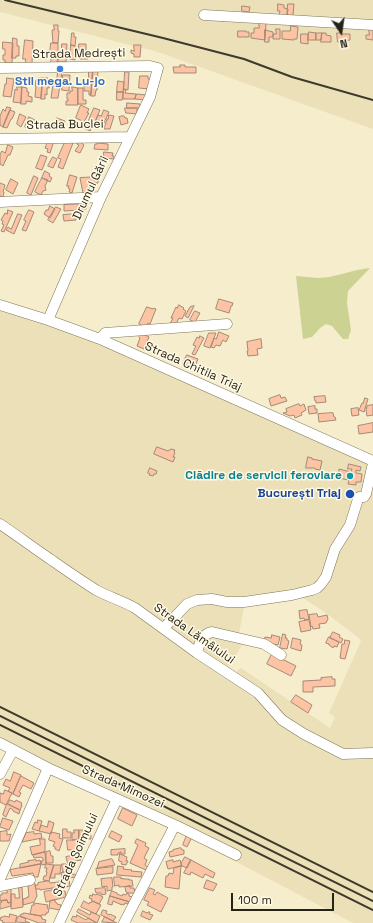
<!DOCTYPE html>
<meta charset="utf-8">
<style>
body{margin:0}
#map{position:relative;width:373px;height:923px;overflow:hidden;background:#f5edcc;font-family:"Space Grotesk",sans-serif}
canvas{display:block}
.north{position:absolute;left:321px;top:12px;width:40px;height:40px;-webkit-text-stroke:3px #fffae6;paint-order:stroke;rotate:167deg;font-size:11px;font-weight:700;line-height:16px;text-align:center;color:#262317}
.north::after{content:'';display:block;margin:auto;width:14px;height:18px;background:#262317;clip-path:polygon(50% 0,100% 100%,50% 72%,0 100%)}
.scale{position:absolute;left:231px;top:893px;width:103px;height:18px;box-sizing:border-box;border:2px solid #262317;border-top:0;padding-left:5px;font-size:12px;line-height:14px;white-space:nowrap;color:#262317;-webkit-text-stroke:3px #fffae6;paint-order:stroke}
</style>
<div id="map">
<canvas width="373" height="923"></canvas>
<div class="north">N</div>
<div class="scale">100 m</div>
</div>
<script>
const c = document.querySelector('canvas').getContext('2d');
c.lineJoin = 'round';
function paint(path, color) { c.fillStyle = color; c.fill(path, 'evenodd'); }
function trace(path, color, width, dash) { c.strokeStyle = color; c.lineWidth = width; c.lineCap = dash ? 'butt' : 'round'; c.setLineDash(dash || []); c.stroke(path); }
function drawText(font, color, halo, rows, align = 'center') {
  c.font = font + ' "Space Grotesk",sans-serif'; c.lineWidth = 3; c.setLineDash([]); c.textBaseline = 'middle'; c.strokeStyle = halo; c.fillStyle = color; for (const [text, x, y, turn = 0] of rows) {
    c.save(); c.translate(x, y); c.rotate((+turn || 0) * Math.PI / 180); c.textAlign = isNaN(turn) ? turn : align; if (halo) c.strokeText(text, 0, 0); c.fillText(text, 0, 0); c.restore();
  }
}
paint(new Path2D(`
 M 0,0 L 373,0 L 373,129 L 158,52 L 0,12 Z
 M 0,307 L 55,324 L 373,465 L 373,923 L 353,923 L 0,738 ZM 300,596 L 323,611 L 358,637 L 361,641 L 329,713 L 335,717 L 330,728 L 241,668 L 236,672 L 229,667 L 243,643 L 239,634 L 244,607 Z`), '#ebe0b8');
paint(new Path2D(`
 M 370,268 L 348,291 L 347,303 L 351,330 L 348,339 L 343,339 L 332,326 L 326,324 L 320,328 L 312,337 L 303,339 L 296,276 L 318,278 L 329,277 L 342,274 L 357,270 Z`), '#ccd292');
const building = new Path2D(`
 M 278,4 L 284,5 L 284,8 L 288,9 L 287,16 L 279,15 L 280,11 L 278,11 Z
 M 288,4 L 294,4 L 293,15 L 287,19 Z
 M 242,6 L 250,7 L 249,12 L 242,11 Z
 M 259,23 L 266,23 L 265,40 L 251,38 L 251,33 L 254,33 L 254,28 L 259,28 Z
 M 54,25 L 58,25 L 58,31 L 59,31 L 58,43 L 53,43 L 52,30 L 54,30 Z
 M 291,26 L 298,27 L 297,39 L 294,39 L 294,40 L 282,39 L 282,31 L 290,31 Z
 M 276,29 L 280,29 L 280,39 L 273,39 L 273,34 L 276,34 Z
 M 369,29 L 373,30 L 373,40 L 366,39 L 366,35 L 369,35 Z
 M 265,30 L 273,32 L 273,37 L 269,37 L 269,42 L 265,42 Z
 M 238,31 L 246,31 L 246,32 L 249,32 L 249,37 L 238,37 Z
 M 309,32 L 316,33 L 316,40 L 308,40 Z
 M 72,33 L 74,33 L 74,37 L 76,37 L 75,46 L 71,45 Z
 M 316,33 L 322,33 L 321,40 L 316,40 Z
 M 322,33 L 326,33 L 326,35 L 331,36 L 331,42 L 321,42 Z
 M 337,33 L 341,33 L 341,34 L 350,34 L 350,40 L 338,42 Z
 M 301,34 L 308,34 L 308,44 L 301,43 Z
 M 13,38 L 17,39 L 17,46 L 19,46 L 19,56 L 16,56 L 16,58 L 12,58 Z
 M 25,40 L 33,41 L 32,63 L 25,63 L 26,59 L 23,59 Z
 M 3,42 L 13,43 L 12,63 L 5,63 L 5,60 L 3,60 L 3,55 L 5,55 L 5,49 L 3,49 Z
 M 51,43 L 58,43 L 58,54 L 50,54 Z
 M 62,44 L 67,44 L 66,62 L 58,62 L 58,59 L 59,59 L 60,52 L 61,52 Z
 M 79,44 L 86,44 L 86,52 L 88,52 L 88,59 L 80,59 L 80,56 L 79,56 Z
 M 71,45 L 75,46 L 75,51 L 76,51 L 75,60 L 70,59 Z
 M 134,45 L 141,45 L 140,57 L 134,57 L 134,54 L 131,53 L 131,50 L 134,51 Z
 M 52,54 L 58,54 L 57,63 L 51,63 Z
 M 180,65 L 185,65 L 185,67 L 196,67 L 196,73 L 174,73 L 173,67 L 180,67 Z
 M 89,69 L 93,69 L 91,95 L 89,95 L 89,91 L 84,91 L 84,86 L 88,86 Z
 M 93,69 L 98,70 L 97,90 L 96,90 L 95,96 L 91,96 Z
 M 58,71 L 62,72 L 58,98 L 51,98 L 53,84 L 56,84 Z
 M 125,72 L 129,72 L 128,90 L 124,89 Z
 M 63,75 L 70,75 L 69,91 L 62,90 Z
 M 140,76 L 148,76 L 148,79 L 152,79 L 149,89 L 139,88 Z
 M 7,78 L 14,79 L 11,97 L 3,96 L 5,84 L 6,84 Z
 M 38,78 L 43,78 L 41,98 L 35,97 L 36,86 L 35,86 L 36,80 L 38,80 Z
 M 43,78 L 48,78 L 47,80 L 50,81 L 49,88 L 47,88 L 47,95 L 45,94 L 45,99 L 41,99 Z
 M 118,81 L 124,82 L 123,92 L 117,92 Z
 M 17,87 L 22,87 L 21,103 L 13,102 L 15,89 L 17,90 Z
 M 22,87 L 27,88 L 27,92 L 29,92 L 28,96 L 32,97 L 32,102 L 26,101 L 26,104 L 21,104 Z
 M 72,87 L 78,88 L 78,105 L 66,105 L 66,101 L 68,101 L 68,99 L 67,99 L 67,93 L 70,93 L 70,91 L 72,91 Z
 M 78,88 L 83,88 L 83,100 L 86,100 L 86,104 L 78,104 Z
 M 124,89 L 126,90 L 125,93 L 136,94 L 135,99 L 123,99 Z
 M 117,92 L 123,92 L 123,99 L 122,99 L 122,100 L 117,100 Z
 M 137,94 L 146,95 L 145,100 L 135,99 Z
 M 127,103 L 140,104 L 140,108 L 127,108 Z
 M 81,105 L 89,109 L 87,113 L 89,113 L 84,122 L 76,118 Z
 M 7,107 L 11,108 L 3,127 L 0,125 L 0,116 L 3,109 L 5,111 Z
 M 94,108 L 100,110 L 95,122 L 95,123 L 94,122 L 90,131 L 84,128 L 86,123 L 87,123 Z
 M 125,108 L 137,108 L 137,114 L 126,113 Z
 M 10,110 L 15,112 L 12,119 L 11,119 L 7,128 L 3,127 Z
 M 104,110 L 109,112 L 103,125 L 95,122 L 98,115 L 101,116 Z
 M 20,114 L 26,117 L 21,127 L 17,124 Z
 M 109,115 L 114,116 L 110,129 L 104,129 L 107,119 L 108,119 Z
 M 124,116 L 125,118 L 127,118 L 128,123 L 121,125 L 119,117 Z
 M 29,117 L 35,120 L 31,130 L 25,127 Z
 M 57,118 L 65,121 L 63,125 L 61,125 L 60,128 L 54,126 Z
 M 51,140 L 54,141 L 50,153 L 47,152 L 48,149 L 45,148 L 47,143 L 49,143 Z
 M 66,140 L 73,143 L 63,169 L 58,167 L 61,159 L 58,158 Z
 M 79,141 L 84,145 L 80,153 L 75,151 L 79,145 L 77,144 Z
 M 97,143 L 108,144 L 108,150 L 94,149 L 95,144 L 97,144 Z
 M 8,145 L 13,147 L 10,155 L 8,155 L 3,166 L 0,164 L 0,154 L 2,151 L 5,153 Z
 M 104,152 L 113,153 L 112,156 L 114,156 L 114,159 L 104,158 Z
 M 41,155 L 47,157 L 42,170 L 36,168 Z
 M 53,157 L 57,159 L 53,168 L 48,166 Z
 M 45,171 L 50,174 L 49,176 L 52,178 L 50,182 L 42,178 Z
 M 70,175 L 77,177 L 72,193 L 69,192 L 70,189 L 68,188 L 69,186 L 67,186 Z
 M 34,176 L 38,178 L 31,195 L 27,193 Z
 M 98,177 L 98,183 L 89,184 L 90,191 L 83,193 L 80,178 Z
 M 42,178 L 48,180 L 45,186 L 46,190 L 43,191 L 41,195 L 35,192 Z
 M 11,179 L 18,183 L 13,194 L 6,190 Z
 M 0,183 L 5,185 L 3,192 L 4,192 L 3,197 L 0,196 Z
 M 88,204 L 86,209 L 80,209 L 80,210 L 64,211 L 64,205 Z
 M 50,206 L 55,209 L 50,218 L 44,214 L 46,210 L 48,210 Z
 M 56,207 L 61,209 L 53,223 L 48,220 Z
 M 8,210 L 13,212 L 4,232 L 1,231 L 4,225 L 2,224 L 3,221 L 1,220 L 5,213 L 7,214 Z
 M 29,210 L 34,212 L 26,231 L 22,230 L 26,221 L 24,220 Z
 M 18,214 L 22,215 L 14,234 L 6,230 L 8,227 L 11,229 Z
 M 76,214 L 76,220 L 64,221 L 63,215 Z
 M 219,299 L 233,303 L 232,306 L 231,306 L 229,313 L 216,309 Z
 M 179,305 L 184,308 L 183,309 L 186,311 L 182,319 L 179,318 L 175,326 L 170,324 L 173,318 L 171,318 L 176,307 L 177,308 Z
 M 194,306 L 188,318 L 185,316 L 190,307 Z
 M 147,307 L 153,309 L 154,308 L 156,309 L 150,324 L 148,323 L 146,327 L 139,324 Z
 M 195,311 L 200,313 L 195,322 L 190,320 Z
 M 219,332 L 229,336 L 226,342 L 223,340 L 220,346 L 216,345 L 214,348 L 211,347 L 214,338 L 216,339 Z
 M 141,333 L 149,337 L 144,349 L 137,346 L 140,338 L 139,337 Z
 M 209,333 L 216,333 L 210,348 L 204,346 Z
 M 200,336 L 204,338 L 195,355 L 192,354 L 196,346 L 193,345 L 197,337 L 199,338 Z
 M 261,339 L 262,348 L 257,349 L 258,355 L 248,356 L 247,351 L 248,351 L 247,342 Z
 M 187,355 L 198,359 L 196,364 L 193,363 L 191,367 L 183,364 Z
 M 280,395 L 281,398 L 285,397 L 287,401 L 271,406 L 269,399 Z
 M 325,396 L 326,402 L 316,403 L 316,401 L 315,401 L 314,397 Z
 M 365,398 L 368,399 L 364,412 L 359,410 L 362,403 L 363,403 Z
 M 299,404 L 300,406 L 304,404 L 306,410 L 301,413 L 302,415 L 295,418 L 294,415 L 290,416 L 283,413 L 287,412 L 286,409 Z
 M 373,405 L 373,415 L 367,416 L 366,410 L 367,406 Z
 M 315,406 L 315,409 L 317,409 L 317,413 L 309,414 L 308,407 Z
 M 358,408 L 359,415 L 352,416 L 351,409 Z
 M 333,413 L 334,417 L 335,417 L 336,420 L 319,422 L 318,414 Z
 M 373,423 L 373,432 L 359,434 L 358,426 Z
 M 157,447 L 168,451 L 171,449 L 175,450 L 174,452 L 175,453 L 173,457 L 175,457 L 173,462 L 154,454 Z
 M 308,457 L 312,458 L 312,459 L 322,461 L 320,470 L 315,469 L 315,468 L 306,468 Z
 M 349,464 L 361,467 L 360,471 L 356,470 L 356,473 L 362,474 L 361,482 L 356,482 L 356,485 L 348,484 L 349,480 L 338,478 L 339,469 L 351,472 L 352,469 L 348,469 Z
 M 150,468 L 157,471 L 156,474 L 154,474 L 153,476 L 149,475 L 150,474 L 148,473 Z
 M 307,610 L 309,619 L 305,620 L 304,618 L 300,619 L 299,611 Z
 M 317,614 L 318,617 L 327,615 L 328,619 L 326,623 L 319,624 L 320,628 L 313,629 L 312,626 L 311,627 L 309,615 Z
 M 309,620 L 311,630 L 301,632 L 299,622 Z
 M 333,632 L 340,635 L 339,637 L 343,639 L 341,643 L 330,638 Z
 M 283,634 L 286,635 L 285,638 L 287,638 L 287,640 L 289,641 L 287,649 L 280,648 Z
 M 272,635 L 280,637 L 278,645 L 264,642 L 265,637 L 271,638 Z
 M 329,637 L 339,642 L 337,647 L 334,646 L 333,648 L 329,645 L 329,644 L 326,643 Z
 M 293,638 L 301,640 L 300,644 L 302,645 L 301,651 L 291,648 Z
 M 345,640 L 350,641 L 345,659 L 340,658 L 342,644 L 344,644 Z
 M 272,654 L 296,666 L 291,676 L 267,664 Z
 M 332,677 L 332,679 L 335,679 L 335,686 L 313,687 L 313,692 L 303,692 L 303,681 L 321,680 L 321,678 Z
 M 296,695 L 312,705 L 308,713 L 291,702 Z
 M 14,772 L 21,775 L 13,794 L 8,791 L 10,788 L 3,785 L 6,779 L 10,781 Z
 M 21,776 L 34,783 L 31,789 L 23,785 L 19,792 L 21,793 L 19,797 L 13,794 Z
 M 5,790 L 12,793 L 6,805 L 0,802 L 0,793 L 3,794 Z
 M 10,800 L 15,802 L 16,800 L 22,803 L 21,804 L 22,805 L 20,810 L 8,804 Z
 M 7,804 L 20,810 L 19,814 L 13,811 L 13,810 L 10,808 L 6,817 L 3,815 Z
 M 123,808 L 137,815 L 132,826 L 118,819 Z
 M 3,818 L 13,821 L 9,830 L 0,827 Z
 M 38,820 L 42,821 L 39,831 L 32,829 L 35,822 L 37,823 Z
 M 49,821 L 54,823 L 51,834 L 39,831 L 41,825 L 47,827 Z
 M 63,829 L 67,829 L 67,832 L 71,832 L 71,838 L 63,838 Z
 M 74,830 L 79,830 L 79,839 L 72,840 L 72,833 L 74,833 Z
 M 79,830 L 83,830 L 84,832 L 88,832 L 88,835 L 91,835 L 91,839 L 79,839 Z
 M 7,831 L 7,835 L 11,834 L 9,841 L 0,841 L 0,832 Z
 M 112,831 L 122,836 L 119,842 L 109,837 Z
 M 34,832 L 34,834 L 41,833 L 42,838 L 22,842 L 26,833 Z
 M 51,832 L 60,834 L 59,838 L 63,839 L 59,851 L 55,849 L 55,847 L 53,846 L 55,842 L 49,840 Z
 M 187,835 L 192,837 L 187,847 L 183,845 Z
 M 40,839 L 45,839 L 45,852 L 32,855 L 30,847 L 40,845 Z
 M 137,839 L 146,843 L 145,846 L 149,848 L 144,858 L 147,860 L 145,865 L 148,867 L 146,870 L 130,863 L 138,845 L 135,843 Z
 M 67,840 L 78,840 L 78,850 L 68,850 Z
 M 181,848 L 182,850 L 184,850 L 184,854 L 170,857 L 169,852 L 173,851 L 173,850 Z
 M 125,849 L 125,854 L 121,854 L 121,852 L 120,852 L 120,853 L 118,853 L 118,855 L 111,855 L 111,850 Z
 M 50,851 L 51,856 L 53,856 L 53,863 L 46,863 L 46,852 Z
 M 45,852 L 46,864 L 42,865 L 41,861 L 43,861 L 43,858 L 42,858 L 41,857 L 34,858 L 33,855 Z
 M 80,854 L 81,860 L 75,861 L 76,864 L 68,865 L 66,857 Z
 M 120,854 L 127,857 L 126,861 L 128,861 L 126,865 L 121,864 L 122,862 L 119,861 Z
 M 185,857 L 191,860 L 187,868 L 182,866 L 181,864 Z
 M 112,859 L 115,865 L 97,868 L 99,862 Z
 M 36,860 L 36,861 L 40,860 L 41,864 L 20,868 L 20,864 L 29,862 L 28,861 Z
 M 173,860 L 173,862 L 180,860 L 182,866 L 168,869 L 166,862 Z
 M 191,860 L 215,873 L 213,878 L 205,874 L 203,878 L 191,872 L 190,875 L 184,873 Z
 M 41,864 L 38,877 L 34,877 L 33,873 L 12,876 L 10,870 Z
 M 46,864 L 54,865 L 49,881 L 43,880 L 44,876 L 46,876 L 47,872 L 46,872 L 47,868 L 45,868 Z
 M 62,864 L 66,864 L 67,867 L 70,866 L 71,871 L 63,872 Z
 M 54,865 L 61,865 L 60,874 L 55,874 L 55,878 L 50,878 Z
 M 118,866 L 124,867 L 123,869 L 132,870 L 131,871 L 142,872 L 141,877 L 117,875 Z
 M 181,866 L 179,889 L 165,887 L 166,876 L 168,876 L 169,873 L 173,874 L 174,868 Z
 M 113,867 L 113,873 L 97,875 L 96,869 Z
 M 72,871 L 73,875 L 75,874 L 76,877 L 62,879 L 61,873 Z
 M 114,877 L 121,877 L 121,879 L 123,878 L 123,879 L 129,879 L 129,880 L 132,880 L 133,886 L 119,887 L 119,885 L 115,886 Z
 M 112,878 L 113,887 L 112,887 L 112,890 L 107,891 L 107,886 L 102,887 L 101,879 Z
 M 69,879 L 70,886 L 60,888 L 59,881 Z
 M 207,880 L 217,884 L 213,891 L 204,888 Z
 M 49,881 L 50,883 L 58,882 L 59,887 L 40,890 L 40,889 L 36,889 L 35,885 L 38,885 L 38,883 Z
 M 35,884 L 37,896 L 34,902 L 23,905 L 23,899 L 27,898 L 27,897 L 29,897 L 28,885 Z
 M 130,886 L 130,888 L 134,888 L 135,893 L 127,893 L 127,892 L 126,892 L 125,887 Z
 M 19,887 L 22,887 L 23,907 L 11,909 L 11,894 L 15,894 L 15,898 L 19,898 Z
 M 105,888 L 106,894 L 101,895 L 101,893 L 96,893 L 95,889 Z
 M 150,888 L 155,890 L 153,894 L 155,895 L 157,892 L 168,898 L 161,912 L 147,905 L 149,902 L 144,900 Z
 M 7,889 L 11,889 L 11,902 L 8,903 L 7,900 L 0,901 L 0,895 L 2,895 L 2,893 L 7,893 Z
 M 53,890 L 53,892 L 60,891 L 60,892 L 65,891 L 66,897 L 46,902 L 44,892 Z
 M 112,891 L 117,893 L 117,894 L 122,896 L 123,894 L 126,895 L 127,893 L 129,894 L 129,896 L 132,897 L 130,902 L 110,896 Z
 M 93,894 L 96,895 L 97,894 L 103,897 L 99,904 L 91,900 L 92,899 L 89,898 L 90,895 L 92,896 Z
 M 110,896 L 130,902 L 129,904 L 125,903 L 124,905 L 122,904 L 122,905 L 113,901 L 112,905 L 108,904 Z
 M 7,900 L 8,903 L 11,902 L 11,906 L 0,909 L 0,903 L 2,902 L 1,901 Z
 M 55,900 L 55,902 L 57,903 L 57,904 L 61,905 L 60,910 L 49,908 L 50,901 Z
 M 84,901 L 89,904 L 90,902 L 91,903 L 92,901 L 101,905 L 96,914 L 81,907 Z
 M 34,903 L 48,905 L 47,908 L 49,909 L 48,913 L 46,913 L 46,915 L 41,915 L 41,916 L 30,914 L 32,905 L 34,905 Z
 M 79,909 L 90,915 L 91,912 L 100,916 L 97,923 L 77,912 Z
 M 103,910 L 107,911 L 106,913 L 109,915 L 110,914 L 116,917 L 113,921 L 101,915 Z
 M 143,911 L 147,913 L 148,912 L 150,912 L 149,914 L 153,915 L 150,920 L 141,916 Z
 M 24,913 L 41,916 L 41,917 L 42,917 L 42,919 L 46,920 L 45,923 L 39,923 L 20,916 L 21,914 L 23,914 Z
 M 10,914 L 17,916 L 15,923 L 5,923 L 2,922 L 3,921 L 0,920 L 1,917 L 3,917 L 4,916 L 9,917 Z
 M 77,915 L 86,920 L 88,918 L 97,923 L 78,923 L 71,920 L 73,916 L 76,917 Z
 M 19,916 L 26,919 L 25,921 L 30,923 L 16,922 Z
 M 105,917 L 117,923 L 102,922 Z`);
paint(building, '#fcc4a3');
trace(building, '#a68978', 1);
const minor = new Path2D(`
 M 204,15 L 373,25
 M 0,68 L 150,66 L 158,68 L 150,97 L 101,197 L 48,320
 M 0,139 L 130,137
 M 0,202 L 101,197
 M 0,305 L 48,320 L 100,339 L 373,461
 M 100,339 L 105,333 L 227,324
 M 0,524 C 18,536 35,549 53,561 C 67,571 82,581 96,590 C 109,597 123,601 135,608 L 197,653 L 258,693 L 282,720 L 304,734 L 343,754 L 373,753
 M 163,628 L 171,621 L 187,604 L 197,600 L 212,599 L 227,602 L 244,602 L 292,595 L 312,590 L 317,588 L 321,584 L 326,577 L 335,549 L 350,525 L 358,499 L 359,497 L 364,497 L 366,494 L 373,463
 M 197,653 C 199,644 202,634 212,632 L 264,644 L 281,655
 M 0,743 L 48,768 L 175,825 L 236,855
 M 0,774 L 13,750
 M 0,879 L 48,768
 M 0,886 L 30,880
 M 59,923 L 117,799
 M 124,923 L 175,825`);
trace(minor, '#7e7659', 11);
trace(minor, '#fff', 10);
trace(new Path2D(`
 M 5,0 L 163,38 L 244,59 L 292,77 L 373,100
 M 0,707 L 373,892
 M 0,716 L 373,901
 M 0,725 L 373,910`), '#3d392b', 2);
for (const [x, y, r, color] of [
 [60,69,4,"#3f7fe0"],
 [350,476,4,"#0f9aa8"],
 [350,494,5,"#1a4fb4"]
]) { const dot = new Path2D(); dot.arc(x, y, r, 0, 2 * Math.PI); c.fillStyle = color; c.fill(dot); trace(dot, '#fffae6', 1.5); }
drawText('12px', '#262317', '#fffae6', [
 ["Strada Medrești",79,54,-1],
 ["Strada Buclei",65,125,-1],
 ["Drumul Gării",91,188,-65],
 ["Strada Chitila Triaj",193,367,24],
 ["Strada Lămâiului",194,634,35],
 ["Strada Mimozei",123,787,24],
 ["Strada Șoimului",76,855,-65]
]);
drawText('bold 12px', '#366cbe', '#fffae6', [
 ["Stil mega. Lu-jo",60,82]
]);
drawText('bold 12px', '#0d838f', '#fffae6', [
 ["Clădire de servicii feroviare",342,476]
], 'right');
drawText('bold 12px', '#164399', '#fffae6', [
 ["București Triaj",341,494]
], 'right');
</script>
